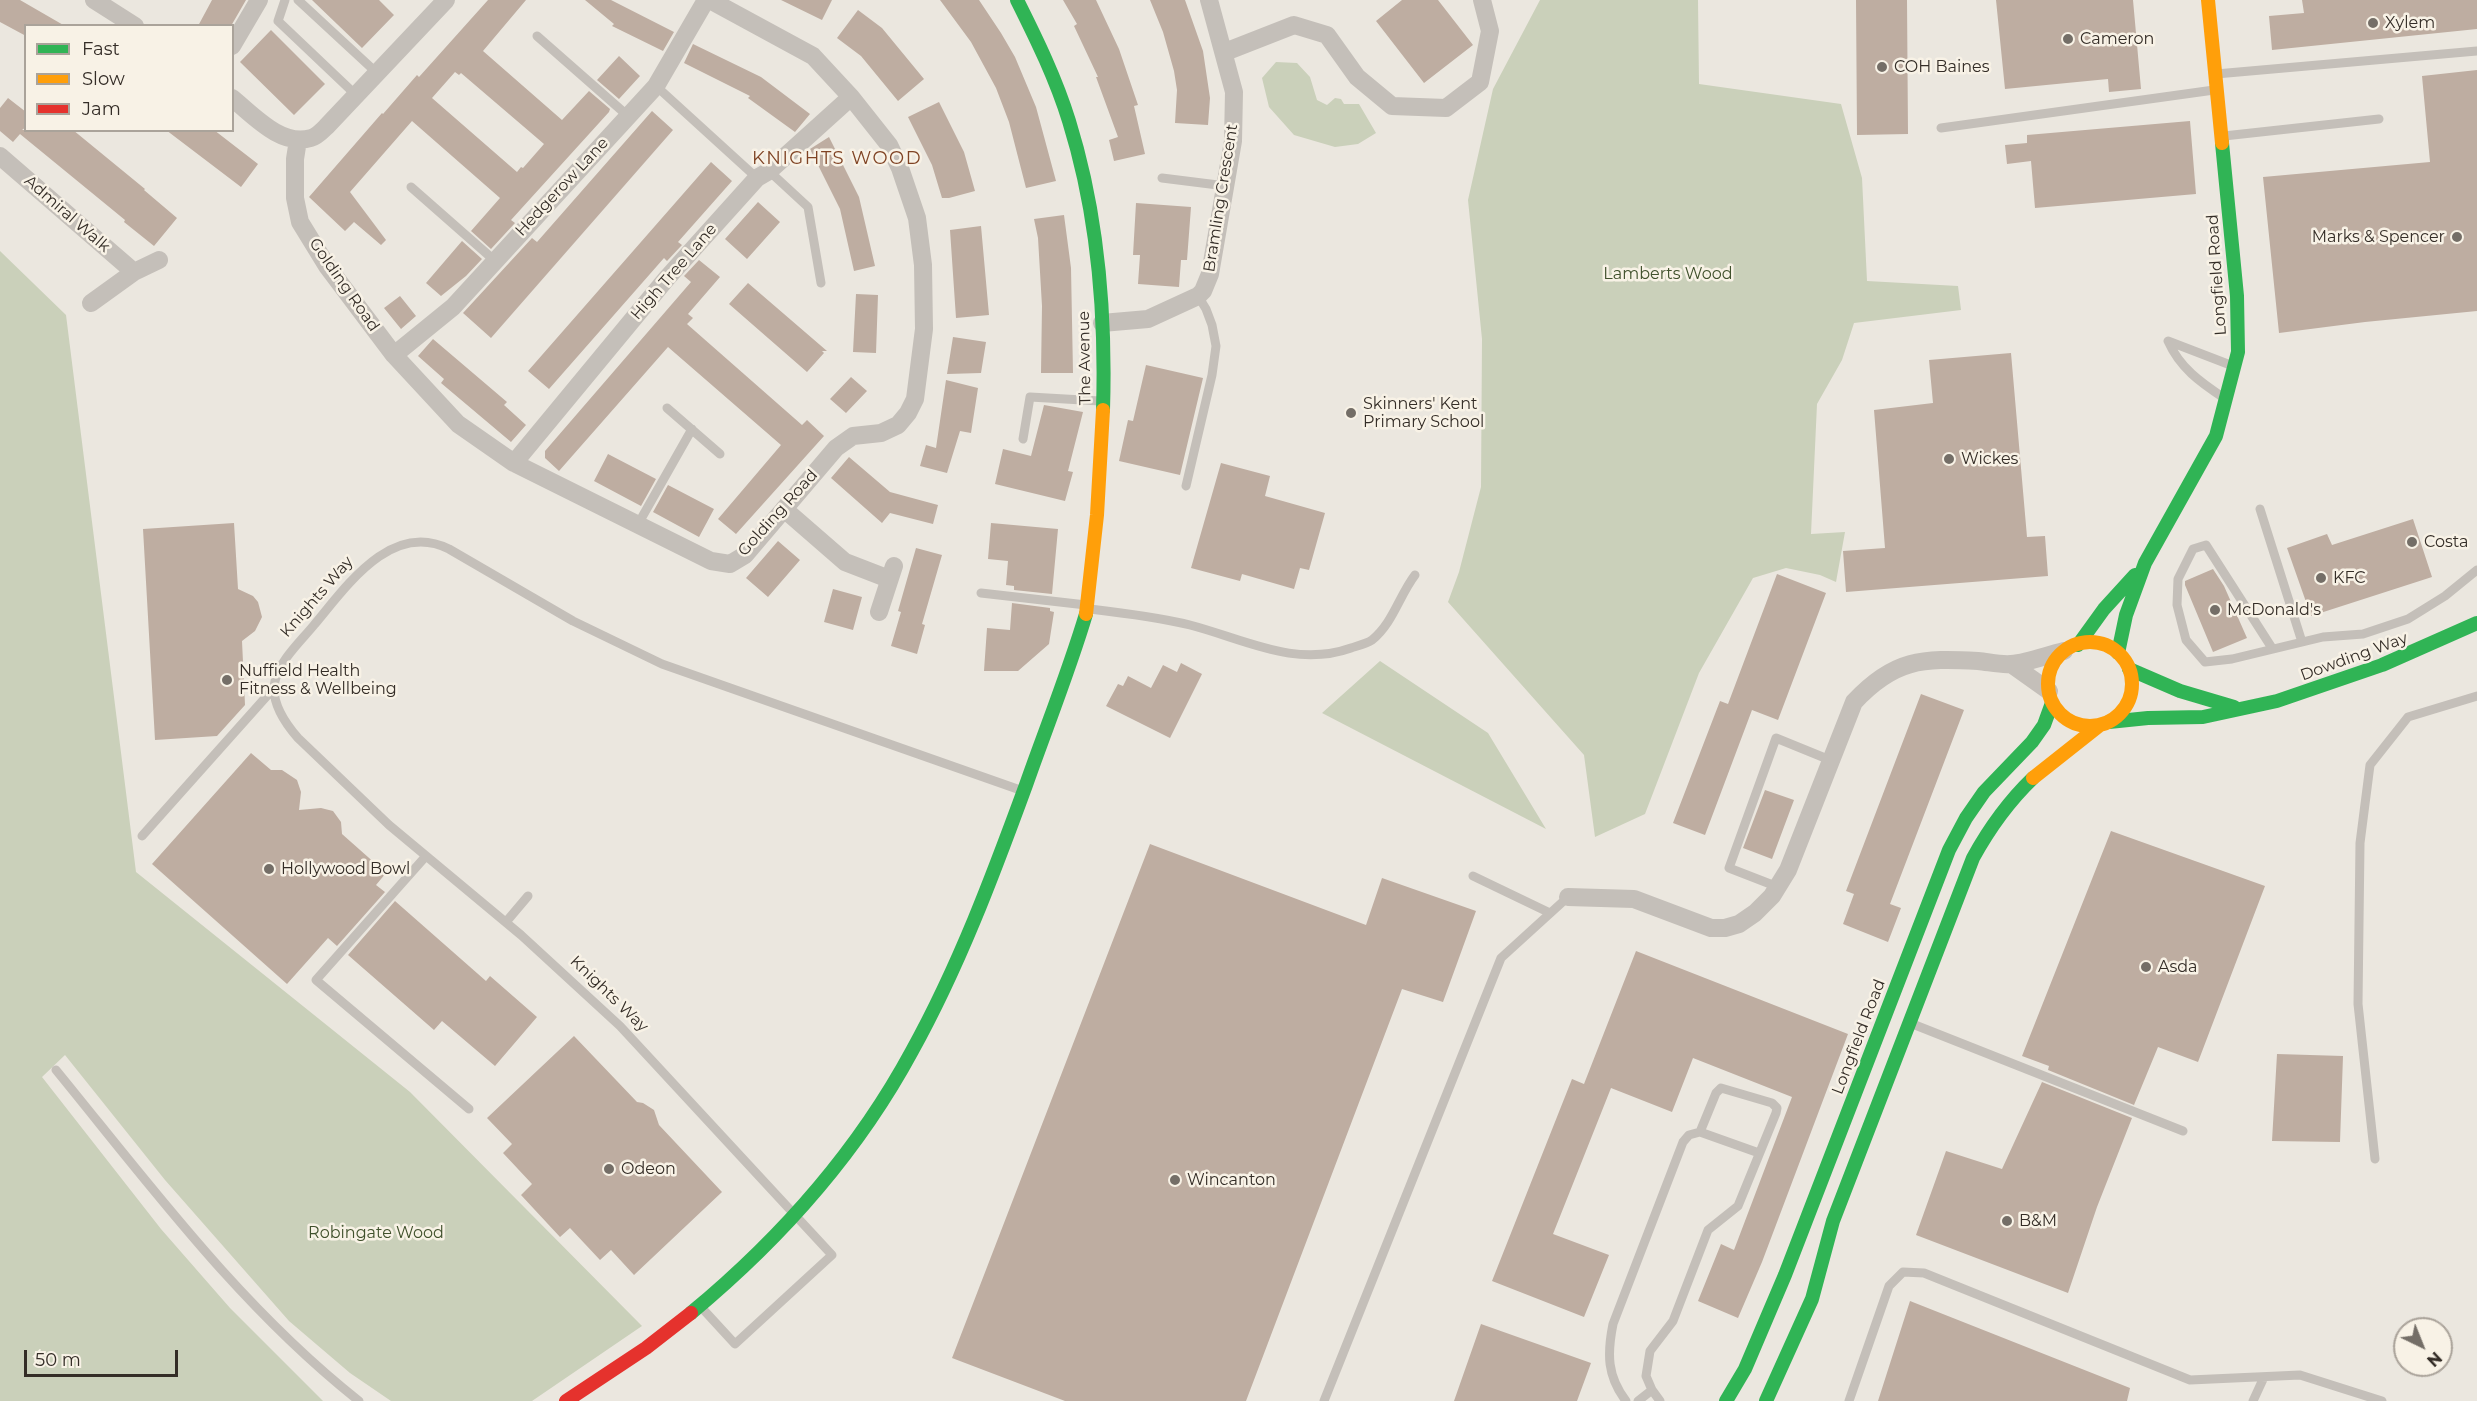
<!DOCTYPE html>
<style>
body{margin:0}
#map{position:relative;width:2477px;height:1401px;overflow:hidden;background:#ebe7df;font-family:Montserrat,sans-serif}
canvas{display:block}
.legend{position:absolute;left:24px;top:24px;width:210px;height:108px;box-sizing:border-box;background:#f8f2e6;border:2px solid #aaa39a;margin:0;padding:8px 10px;list-style:none;font-size:18px;color:#342d27}
.legend li{display:flex;align-items:center;gap:12px;height:30px}
.legend b{width:30px;border:2px solid #aaa39a}
.north{position:absolute;left:2393px;top:1317px;width:60px;height:60px;box-sizing:border-box;background:#f8f2e6;border:2px solid #aaa39a;border-radius:50%;rotate:137deg;font-size:16px;font-weight:700;line-height:24px;text-align:center;color:#342d27}
.north::after{content:'';display:block;margin:auto;width:21px;height:27px;background:#746e67;clip-path:polygon(50% 0,100% 100%,50% 72%,0 100%)}
.scale{position:absolute;left:24px;top:1350px;width:154px;height:27px;box-sizing:border-box;border:3px solid #342d27;border-top:0;padding-left:8px;font-size:18px;line-height:21px;white-space:nowrap;color:#342d27;-webkit-text-stroke:4px #f8f2e6;paint-order:stroke}
</style>
<div id="map">
<canvas width="2477" height="1401"></canvas>
<ul class="legend">
<li><b style="height:8px;background:#30b455"></b>Fast</li>
<li><b style="height:8px;background:#ff9f0a"></b>Slow</li>
<li><b style="height:8px;background:#e5322d"></b>Jam</li>
</ul>
<div class="north">N</div>
<div class="scale">50 m</div>
</div>
<script>
const c = document.querySelector('canvas').getContext('2d');
c.lineJoin = 'round';
function paint(path, color) { c.fillStyle = color; c.fill(path, 'evenodd'); }
function trace(path, color, width, dash) { c.strokeStyle = color; c.lineWidth = width; c.lineCap = dash ? 'butt' : 'round'; c.setLineDash(dash || []); c.stroke(path); }
function drawText(font, color, halo, rows, align = 'center') {
  c.font = font + ' Montserrat,sans-serif'; c.lineWidth = 5; c.setLineDash([]); c.textBaseline = 'middle'; c.strokeStyle = halo; c.fillStyle = color; for (const [text, x, y, turn = 0] of rows) {
    c.save(); c.translate(x, y); c.rotate((+turn || 0) * Math.PI / 180); c.textAlign = isNaN(turn) ? turn : align; if (halo) c.strokeText(text, 0, 0); c.fillText(text, 0, 0); c.restore();
  }
}
paint(new Path2D(`
 M 1540,0 L 1698,0 L 1699,84 L 1841,104 L 1862,178 L 1867,281 L 1958,286 L 1961,310 L 1854,323 L 1842,360 L 1817,404 L 1811,534 L 1845,532 L 1836,582 L 1820,575 L 1786,568 L 1753,578 L 1699,673 L 1645,814 L 1595,837 L 1584,755 L 1448,602 L 1459,572 L 1481,487 L 1482,339 L 1468,200 L 1493,89 Z
 M 1276,62 L 1297,63 L 1310,77 L 1317,100 L 1327,105 L 1335,98 L 1341,99 L 1344,104 L 1359,104 L 1376,133 L 1358,144 L 1335,147 L 1294,135 L 1269,107 L 1262,78 Z
 M 0,251 L 66,315 L 136,872 L 410,1092 L 642,1326 L 532,1401 L 391,1401 L 350,1373 L 289,1321 L 165,1180 L 65,1055 L 42,1077 L 161,1229 L 230,1308 L 323,1401 L 0,1401 Z
 M 1380,661 L 1488,733 L 1546,829 L 1322,713 Z`), '#cad0ba');
paint(new Path2D(`
 M 0,0 L 20,0 L 65,26 L 26,26 L 26,36 L 0,22 Z
 M 212,0 L 246,0 L 231,26 L 198,26 Z
 M 312,0 L 379,0 L 394,15 L 362,48 Z
 M 488,0 L 526,0 L 483,51 L 562,120 L 589,91 L 610,109 L 609,112 L 511,220 L 515,223 L 491,249 L 471,231 L 500,198 L 412,121 L 350,192 L 386,240 L 381,245 L 354,222 L 345,231 L 309,197 L 382,113 L 383,114 L 417,75 L 419,77 ZM 455,72 L 459,75 L 461,73 L 544,144 L 523,168 L 521,167 L 517,172 L 432,98 Z
 M 585,0 L 611,0 L 674,32 L 663,51 L 612,26 L 614,24 Z
 M 781,0 L 832,0 L 822,20 Z
 M 940,0 L 979,0 L 1001,33 L 1015,57 L 1036,107 L 1056,181 L 1026,188 L 1009,122 L 996,88 L 971,42 Z
 M 1063,0 L 1096,0 L 1119,49 L 1138,105 L 1134,106 L 1145,154 L 1114,161 L 1109,140 L 1118,137 L 1096,77 L 1098,77 L 1074,26 L 1077,24 Z
 M 1150,0 L 1185,0 L 1203,51 L 1210,98 L 1208,125 L 1175,123 L 1177,90 L 1174,71 L 1163,32 Z
 M 1402,0 L 1438,0 L 1473,45 L 1424,83 L 1376,21 Z
 M 1856,0 L 1907,0 L 1908,134 L 1857,135 Z
 M 1996,0 L 2133,0 L 2141,89 L 2109,92 L 2108,79 L 2005,89 Z
 M 2302,0 L 2477,0 L 2477,29 L 2272,50 L 2269,16 L 2304,13 Z
 M 858,10 L 882,28 L 924,79 L 898,101 L 861,56 L 837,38 Z
 M 271,30 L 325,84 L 294,115 L 240,62 Z
 M 693,44 L 761,77 L 810,114 L 795,132 L 748,98 L 750,96 L 684,63 Z
 M 619,56 L 640,76 L 619,99 L 597,80 Z
 M 2477,70 L 2477,311 L 2365,322 L 2279,333 L 2263,177 L 2430,162 L 2422,76 Z
 M 8,98 L 26,112 L 26,127 L 22,130 L 73,130 L 145,189 L 144,190 L 177,218 L 154,246 L 124,222 L 125,220 L 20,134 L 13,142 L 0,131 L 0,108 Z
 M 939,102 L 964,152 L 975,191 L 949,198 L 942,198 L 932,165 L 908,117 Z
 M 652,111 L 673,130 L 491,338 L 463,313 L 532,238 L 537,242 Z
 M 2190,121 L 2196,194 L 2035,208 L 2031,161 L 2007,164 L 2005,145 L 2027,143 L 2027,135 Z
 M 166,130 L 214,130 L 258,164 L 241,187 Z
 M 829,137 L 859,197 L 875,266 L 854,271 L 840,209 L 810,149 Z
 M 711,162 L 732,181 L 678,242 L 682,245 L 667,261 L 664,258 L 549,389 L 528,371 Z
 M 758,202 L 780,222 L 747,259 L 725,239 Z
 M 1136,203 L 1191,207 L 1187,260 L 1181,260 L 1179,287 L 1138,284 L 1140,255 L 1133,255 Z
 M 1064,215 L 1071,268 L 1073,373 L 1041,373 L 1042,306 L 1038,238 L 1034,219 Z
 M 981,226 L 989,315 L 956,318 L 950,230 Z
 M 462,241 L 482,259 L 466,276 L 441,296 L 426,283 Z
 M 699,260 L 720,277 L 688,314 L 693,318 L 687,324 L 802,425 L 807,420 L 824,436 L 736,534 L 718,519 L 781,445 L 668,347 L 559,471 L 545,458 L 545,451 L 691,282 L 684,276 Z
 M 748,283 L 827,351 L 822,351 L 824,353 L 807,372 L 729,304 Z
 M 856,294 L 878,295 L 876,353 L 853,352 Z
 M 400,296 L 416,316 L 401,329 L 384,308 Z
 M 953,337 L 986,342 L 981,373 L 947,374 Z
 M 433,339 L 507,402 L 504,405 L 526,425 L 511,442 L 441,383 L 444,379 L 418,356 Z
 M 2011,353 L 2027,537 L 2045,536 L 2048,576 L 1846,592 L 1843,551 L 1885,548 L 1874,410 L 1933,403 L 1929,360 Z
 M 1146,365 L 1203,378 L 1180,475 L 1119,461 L 1128,420 L 1133,421 Z
 M 851,377 L 867,391 L 846,413 L 830,399 Z
 M 946,380 L 978,388 L 971,433 L 960,431 L 947,473 L 920,466 L 926,445 L 936,448 Z
 M 1044,405 L 1083,412 L 1068,471 L 1073,472 L 1065,501 L 995,484 L 1003,449 L 1031,456 Z
 M 608,454 L 656,479 L 641,506 L 594,481 Z
 M 849,457 L 890,492 L 938,505 L 933,524 L 890,513 L 882,523 L 831,478 Z
 M 1221,463 L 1270,476 L 1265,496 L 1325,513 L 1309,570 L 1300,568 L 1294,589 L 1242,574 L 1240,581 L 1191,568 Z
 M 668,485 L 714,509 L 699,537 L 653,512 Z
 M 2413,519 L 2432,577 L 2311,616 L 2287,548 L 2327,534 L 2332,545 Z
 M 234,523 L 238,589 L 253,596 L 258,602 L 262,617 L 255,631 L 242,641 L 245,705 L 217,736 L 155,740 L 143,529 Z
 M 991,523 L 1058,529 L 1052,594 L 1014,590 L 1014,586 L 1006,585 L 1008,561 L 988,559 Z
 M 778,541 L 800,560 L 768,597 L 746,578 Z
 M 916,548 L 942,555 L 922,624 L 925,625 L 917,654 L 891,646 L 901,612 L 898,611 Z
 M 2213,569 L 2224,586 L 2247,638 L 2213,652 L 2185,585 L 2185,581 Z
 M 1777,574 L 1826,593 L 1778,720 L 1752,710 L 1705,835 L 1673,823 L 1720,701 L 1728,704 Z
 M 833,589 L 862,597 L 853,630 L 824,622 Z
 M 1012,603 L 1050,608 L 1050,611 L 1054,612 L 1049,644 L 1018,671 L 984,671 L 987,628 L 1010,630 Z
 M 1181,663 L 1202,674 L 1170,738 L 1106,706 L 1118,684 L 1123,686 L 1128,676 L 1151,688 L 1163,665 L 1177,672 Z
 M 1921,694 L 1964,710 L 1890,904 L 1901,908 L 1888,942 L 1843,924 L 1854,894 L 1846,891 Z
 M 251,753 L 271,770 L 282,770 L 297,780 L 301,792 L 299,810 L 321,808 L 333,811 L 341,822 L 342,834 L 386,873 L 376,885 L 385,892 L 337,946 L 328,938 L 287,984 L 152,864 Z
 M 1765,790 L 1794,800 L 1772,859 L 1743,848 Z
 M 2111,831 L 2265,886 L 2198,1062 L 2158,1047 L 2134,1105 L 2048,1070 L 2049,1066 L 2022,1056 Z
 M 1150,844 L 1366,925 L 1382,878 L 1476,911 L 1443,1002 L 1402,989 L 1246,1401 L 1065,1401 L 952,1358 Z
 M 395,901 L 486,981 L 490,976 L 537,1017 L 495,1066 L 442,1021 L 434,1030 L 348,955 Z
 M 1636,951 L 1848,1034 L 1762,1262 L 1738,1318 L 1698,1301 L 1721,1244 L 1734,1250 L 1792,1097 L 1693,1058 L 1672,1112 L 1611,1088 L 1553,1234 L 1609,1255 L 1584,1317 L 1492,1281 L 1572,1079 L 1584,1084 Z
 M 574,1036 L 637,1102 L 643,1103 L 654,1110 L 659,1125 L 722,1192 L 634,1275 L 611,1250 L 600,1260 L 570,1228 L 560,1237 L 521,1195 L 532,1184 L 503,1153 L 512,1144 L 487,1118 Z
 M 2277,1054 L 2343,1056 L 2340,1142 L 2272,1141 Z
 M 2042,1082 L 2132,1118 L 2097,1207 L 2068,1293 L 1916,1235 L 1946,1151 L 2002,1169 Z
 M 1910,1301 L 2130,1388 L 2127,1401 L 1878,1401 Z
 M 1481,1324 L 1591,1363 L 1577,1401 L 1454,1401 Z`), '#beada1');
trace(new Path2D(`
 M 285,0 L 278,21 L 357,96
 M 298,0 L 378,74
 M 537,36 L 628,116
 M 2216,74 L 2477,51
 M 656,86 L 757,178
 M 1941,128 L 2214,90
 M 2224,136 L 2379,119
 M 769,171 L 808,207 L 821,283
 M 1162,178 L 1226,186
 M 411,187 L 494,260
 M 2224,398 C 2200,382 2180,368 2168,341 L 2233,366
 M 667,408 L 720,454
 M 1023,439 L 1030,397 L 1100,401
 M 1186,486 L 1212,375 L 1216,346 L 1212,325 L 1206,309 L 1198,296
 M 2260,509 L 2302,642
 M 637,526 L 692,429
 M 981,593 L 1086,605
 M 1090,609 C 1124,613 1157,617 1190,625 C 1244,639 1295,668 1351,648 C 1357,646 1366,644 1372,640 C 1393,623 1399,596 1415,575
 M 2272,648 L 2206,545 L 2193,549 L 2178,579 L 2177,605 L 2186,640 L 2205,662 L 2232,659 L 2323,637 L 2363,634 L 2408,619 L 2445,596 L 2477,570
 M 142,836 L 274,688
 M 426,856 L 316,980 L 469,1109
 M 1473,876 L 1550,913
 M 1778,887 L 1729,868 L 1776,738 L 1830,760
 M 506,922 L 528,896
 M 1910,1023 L 2183,1131
 M 56,1070 C 150,1185 241,1308 359,1401
 M 2375,1159 L 2358,1004 L 2360,843 L 2370,765 L 2408,717 L 2477,696
 M 701,1307 L 735,1344 L 832,1255 L 620,1026 L 521,935 L 389,825 L 298,738 C 285,723 270,702 275,681 C 280,660 301,641 314,625 C 346,587 391,520 449,549 L 573,621 L 662,664 L 1023,791
 M 1324,1401 L 1501,958 L 1568,897
 M 1626,1401 C 1607,1376 1607,1354 1613,1324 L 1683,1142 L 1689,1135 L 1700,1132 L 1759,1153
 M 1638,1401 L 1652,1390
 M 1660,1401 L 1652,1390 L 1646,1376 L 1650,1351 L 1673,1321 L 1708,1230 L 1738,1206 L 1776,1113 L 1777,1108 L 1772,1103 L 1721,1088 L 1716,1093 L 1700,1132
 M 1849,1401 L 1889,1286 L 1903,1272 L 1924,1273 L 2190,1380 L 2300,1375 L 2382,1401
 M 2253,1401 L 2264,1377`), '#c4bfb9', 9);
trace(new Path2D(`
 M 94,0 L 135,26
 M 232,46 L 259,0
 M 1225,52 L 1294,25 L 1327,35 L 1357,77 L 1392,106 L 1446,108 L 1480,82 L 1490,31 L 1482,0
 M 232,98 C 253,115 281,147 311,138 C 316,137 322,131 326,127 L 446,0
 M 298,140 L 295,159 L 295,198 L 300,222 L 327,266 L 394,355 L 458,424 L 514,463 L 711,561 L 730,564 L 745,555 L 836,448 L 853,436 L 881,433 L 898,425 L 908,413 L 915,399 L 924,329 L 923,265 L 917,218 L 900,168 L 889,145 L 851,97 L 813,56 L 710,0
 M 0,156 L 134,272 L 159,260
 M 91,303 L 134,272
 M 1102,323 L 1148,319 L 1198,296 L 1203,291 L 1210,274 L 1233,141 L 1234,92 L 1209,0
 M 394,355 L 453,307 L 656,86 L 706,0
 M 514,463 L 667,278 L 757,178 L 769,171 L 851,97
 M 784,509 L 845,562 L 889,579
 M 879,612 L 894,566
 M 2011,664 L 2049,691
 M 1568,897 L 1634,899 L 1711,928 L 1725,928 L 1739,924 L 1755,913 L 1772,896 L 1788,870 L 1854,702 C 1894,659 1922,658 1978,661 C 1989,662 2000,665 2011,664 C 2028,663 2047,655 2064,651`), '#c4bfb9', 18);
trace(new Path2D(`
 M 1017,0 C 1037,40 1056,79 1069,121 C 1098,214 1106,313 1103,410
 M 2078,645 L 2104,609 L 2135,575
 M 2118,653 L 2126,615 L 2145,563 L 2216,436 L 2238,352 L 2237,296 L 2222,143
 M 2129,669 L 2180,691 L 2234,707
 M 2109,722 L 2148,718 L 2203,717 L 2277,701 L 2382,665 L 2477,623
 M 691,1313 C 779,1240 858,1151 912,1051 C 959,966 993,875 1026,785 C 1046,728 1069,671 1086,614
 M 1726,1401 L 1745,1369 L 1785,1275 L 1949,850 L 1966,818 L 1984,792 L 2032,742 L 2044,725 L 2052,703
 M 1766,1401 L 1812,1299 L 1833,1221 L 1973,858 C 1990,827 2008,802 2033,778`), '#30b455', 14);
trace(new Path2D(`
 M 2208,0 L 2222,143
 M 1086,614 L 1097,515 L 1103,410
 M2048 684a42 42 0 1 1 84 0a42 42 0 1 1-84 0Z
 M 2033,778 L 2100,725`), '#ff9f0a', 14);
trace(new Path2D(`
 M 566,1401 L 646,1348 L 691,1313`), '#e5322d', 14);
for (const [x, y, r, color] of [
 [2373,23,6,"#746e67"],
 [2068,39,6,"#746e67"],
 [1882,67,6,"#746e67"],
 [2457,237,6,"#746e67"],
 [1351,413,6,"#746e67"],
 [1949,459,6,"#746e67"],
 [2412,542,6,"#746e67"],
 [2321,578,6,"#746e67"],
 [2215,610,6,"#746e67"],
 [227,680,6,"#746e67"],
 [269,869,6,"#746e67"],
 [2146,967,6,"#746e67"],
 [609,1169,6,"#746e67"],
 [1175,1180,6,"#746e67"],
 [2007,1221,6,"#746e67"]
]) { const dot = new Path2D(); dot.arc(x, y, r, 0, 2 * Math.PI); c.fillStyle = color; c.fill(dot); trace(dot, '#f8f2e6', 2); }
drawText('16px', '#342d27', '#f8f2e6', [
 ["Xylem",2385,23],
 ["Cameron",2080,39],
 ["COH Baines",1894,67],
 ["Marks & Spencer",2445,237,"right"],
 ["Skinners' Kent",1363,404],
 ["Primary School",1363,422],
 ["Wickes",1961,459],
 ["Costa",2424,542],
 ["KFC",2333,578],
 ["McDonald's",2227,610],
 ["Nuffield Health",239,671],
 ["Fitness & Wellbeing",239,689],
 ["Hollywood Bowl",281,869],
 ["Asda",2158,967],
 ["Odeon",621,1169],
 ["Wincanton",1187,1180],
 ["B&M",2019,1221]
], 'left');
drawText('16px', '#342d27', '#f8f2e6', [
 ["Hedgerow Lane",562,187,-47],
 ["Bramling Crescent",1221,198,-81],
 ["Admiral Walk",67,214,41],
 ["High Tree Lane",674,272,-49],
 ["Longfield Road",2217,275,-94],
 ["Golding Road",344,285,55],
 ["The Avenue",1085,358,-91],
 ["Golding Road",778,513,-48],
 ["Knights Way",317,597,-49],
 ["Dowding Way",2354,657,-20],
 ["Knights Way",609,994,44],
 ["Longfield Road",1859,1037,-69]
]);
drawText('16px', '#40512c', '#f8f2e6', [
 ["Lamberts Wood",1668,274],
 ["Robingate Wood",376,1233]
]);
c.letterSpacing = '1.5px';
drawText('18px', '#7f4324', '#f8f2e6', [
 ["KNIGHTS WOOD",837,159]
]);
c.letterSpacing = '0px';
</script>
